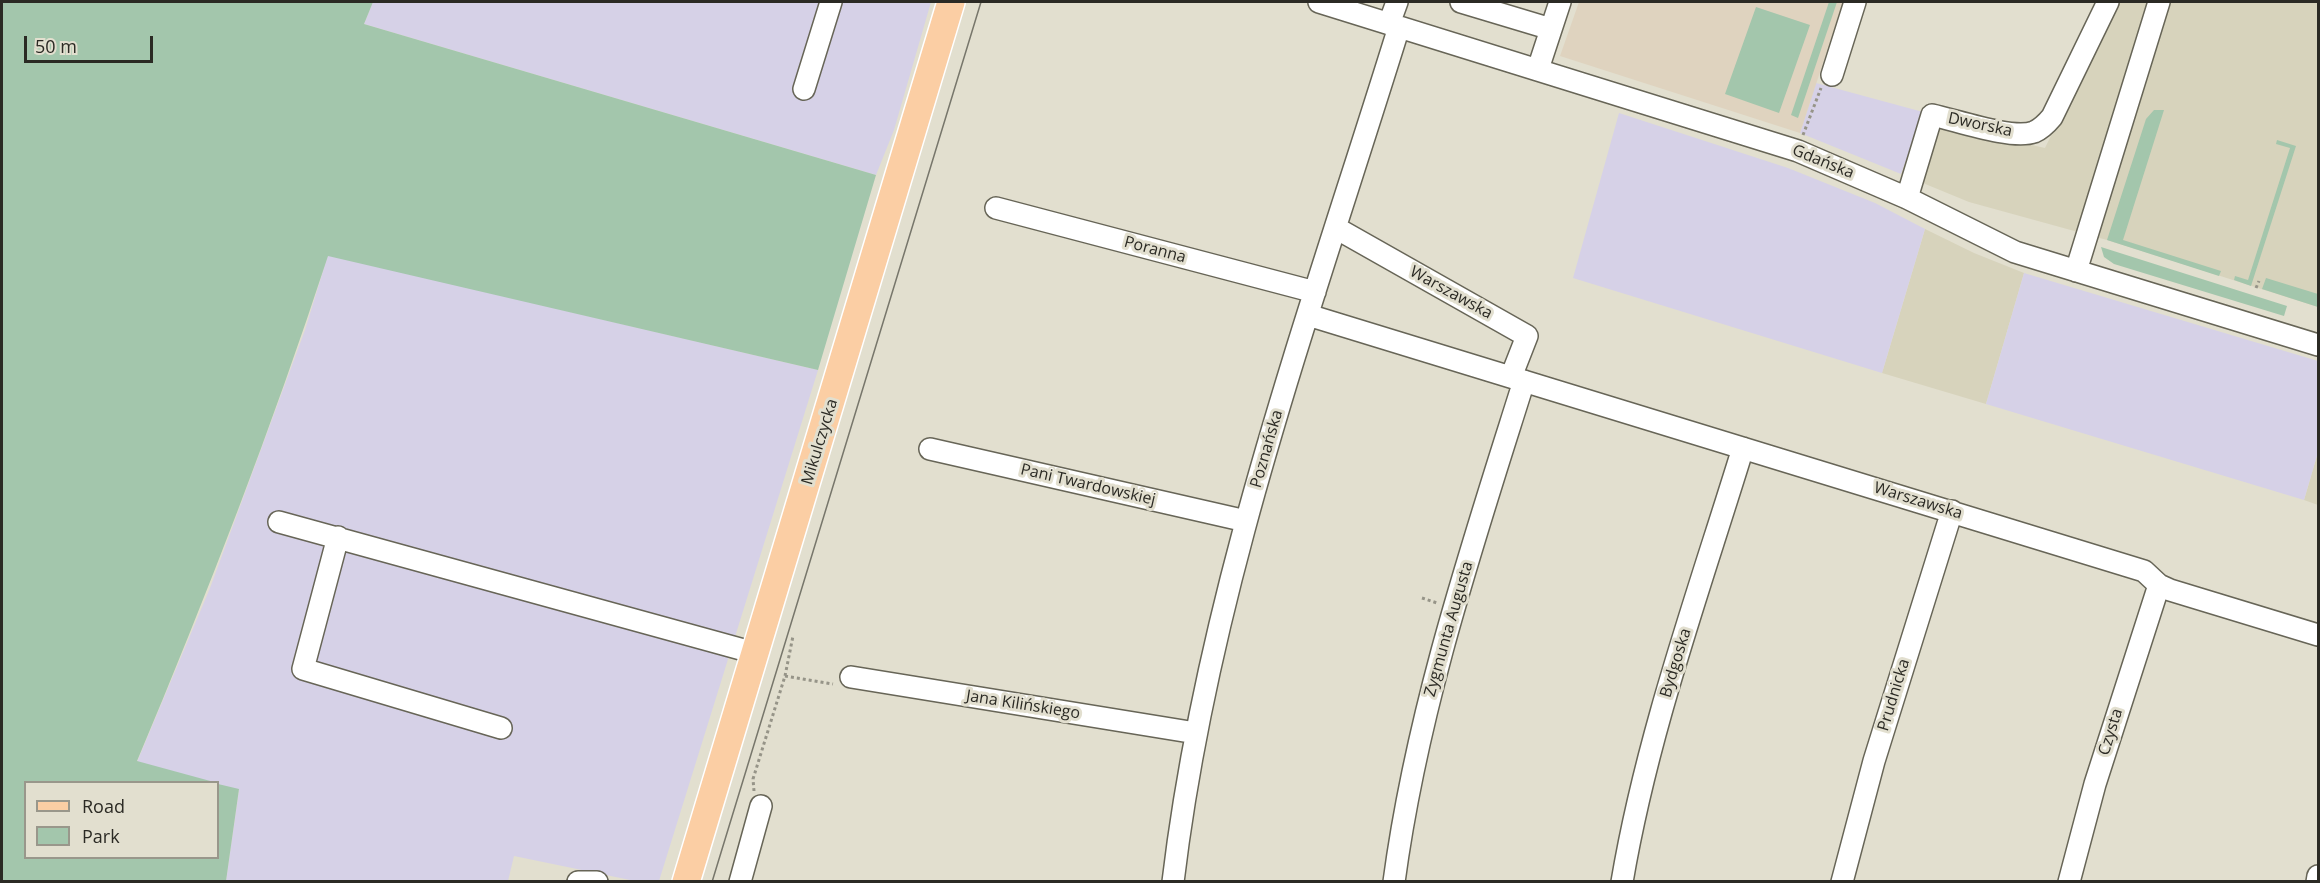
<!DOCTYPE html>
<meta charset="utf-8">
<style>
body{margin:0}
#map{position:relative;width:2320px;height:883px;overflow:hidden;background:#e2dfcf;font-family:"Open Sans",sans-serif}
canvas{display:block}
.frame{position:absolute;inset:0;border:3px solid #2b2a24;pointer-events:none}
.legend{position:absolute;left:24px;top:781px;width:195px;height:78px;box-sizing:border-box;background:#e2dfcf;border:2px solid #99978b;margin:0;padding:8px 10px;list-style:none;font-size:18px;color:#2b2a24}
.legend li{display:flex;align-items:center;gap:12px;height:30px}
.legend b{width:30px;border:2px solid #99978b}
.scale{position:absolute;left:24px;top:36px;width:129px;height:27px;box-sizing:border-box;border:3px solid #2b2a24;border-top:0;padding-left:8px;font-size:18px;line-height:21px;white-space:nowrap;color:#2b2a24;-webkit-text-stroke:4px #e2dfcf;paint-order:stroke}
</style>
<div id="map">
<canvas width="2320" height="883"></canvas>
<div class="frame"></div>
<ul class="legend">
<li><b style="height:8px;background:#fbcea4"></b>Road</li>
<li><b style="height:16px;background:#a3c6ac"></b>Park</li>
</ul>
<div class="scale">50 m</div>
</div>
<script>
const c = document.querySelector('canvas').getContext('2d');
c.lineJoin = 'round';
function paint(path, color) { c.fillStyle = color; c.fill(path, 'evenodd'); }
function trace(path, color, width, dash) { c.strokeStyle = color; c.lineWidth = width; c.lineCap = dash ? 'butt' : 'round'; c.setLineDash(dash || []); c.stroke(path); }
function drawText(font, color, halo, rows, align = 'center') {
  c.font = font + ' "Open Sans",sans-serif'; c.lineWidth = 6; c.setLineDash([]); c.textBaseline = 'middle'; c.strokeStyle = halo; c.fillStyle = color; for (const [text, x, y, turn = 0] of rows) {
    c.save(); c.translate(x, y); c.rotate((+turn || 0) * Math.PI / 180); c.textAlign = isNaN(turn) ? turn : align; if (halo) c.strokeText(text, 0, 0); c.fillText(text, 0, 0); c.restore();
  }
}
paint(new Path2D(`
 M 2116,2 L 2318,2 L 2318,307 L 2107,240 L 1969,202 L 1901,174 L 1921,120 L 2045,148 Z
 M 1925,229 L 1974,253 L 2024,273 L 1986,404 L 1882,373 Z
 M 2318,452 L 2318,505 L 2304,500 Z`), '#d7d3bc');
paint(new Path2D(`
 M 373,2 L 931,2 L 894,130 L 876,175 L 364,24 Z
 M 1816,83 L 1923,112 L 1901,174 L 1800,133 Z
 M 1619,113 L 1788,168 L 1875,203 L 1925,229 L 1882,373 L 1573,278 Z
 M 328,255 L 818,370 L 659,881 L 635,881 L 514,856 L 508,881 L 226,881 L 239,790 L 137,762 L 210,588 L 305,330 Z
 M 2024,273 L 2318,361 L 2318,452 L 2304,500 L 1986,404 Z`), '#d6d1e7');
paint(new Path2D(`
 M 1579,2 L 1843,2 L 1800,133 L 1560,56 Z`), '#dfd3bf');
paint(new Path2D(`
 M 2,2 L 373,2 L 364,24 L 876,175 L 818,370 L 328,256 C 272,427 207,595 137,761 L 214,782 L 26,782 L 26,858 L 218,858 L 218,784 L 239,789 L 226,881 L 2,881 Z
 M 1829,2 L 1837,2 L 1798,118 L 1791,115 Z
 M 1756,7 L 1810,25 L 1779,113 L 1725,94 Z
 M 2154,110 L 2164,110 L 2123,240 L 2221,271 L 2219,276 L 2107,240 L 2146,119 Z
 M 2277,140 L 2296,146 L 2251,286 L 2234,280 L 2235,276 L 2248,280 L 2290,148 L 2276,144 Z
 M 2101,247 L 2287,306 L 2284,316 L 2114,264 L 2104,257 Z
 M 2266,278 L 2318,294 L 2318,307 L 2262,289 Z`), '#a3c6ac');
const minor = new Path2D(`
 M 1319,2 L 1798,151 L 1907,198 L 2015,252 L 2318,345
 M 1461,2 L 1551,29
 M 1389,24 L 1397,2
 M 1538,69 L 1560,2
 M 1832,75 L 1855,2
 M 804,89 L 831,2
 M 1907,198 L 1932,115 C 1956,120 2012,140 2034,132 C 2041,129 2047,123 2052,117 L 2108,2
 M 996,208 L 1315,292
 M 1336,228 L 1527,336 L 1511,377
 M 2076,271 L 2159,2
 M 1308,315 L 2144,571 L 2159,585 L 2170,590 L 2318,635
 M 930,449 L 1246,521
 M 279,522 L 755,653
 M 338,537 L 303,669 L 501,728
 M 851,677 L 1196,733
 M 578,882 L 597,882
 M 740,882 L 761,806
 M 1173,882 C 1208,588 1312,308 1399,27
 M 1394,882 C 1417,710 1472,546 1524,381
 M 1622,882 C 1647,734 1699,591 1743,448
 M 1842,882 L 1874,761 L 1952,511
 M 2069,882 L 2095,784 L 2159,585
 M 2317,882 L 2318,876`);
const major = new Path2D(`
 M 686,882 L 951,2`);
trace(minor, '#676557', 24);
trace(major, '#fff', 30);
trace(new Path2D(`
 M 1803,135 L 1821,88
 M 2256,288 L 2259,281
 M 1422,598 L 1437,603
 M 785,676 L 833,684
 M 754,791 L 753,779 L 785,676 L 793,636`), '#969488', 3, [3, 3]);
trace(minor, '#fff', 21);
trace(major, '#fbcea4', 27);
trace(new Path2D(`
 M 712,882 L 981,2`), '#77766b', 1.5);
drawText('16px', '#2b2a24', '#e2dfcf', [
 ["Dworska",1980,125,12],
 ["Gdańska",1823,162,22],
 ["Poranna",1155,250,15],
 ["Warszawska",1451,293,29],
 ["Mikulczycka",820,442,-73],
 ["Poznańska",1267,449,-74],
 ["Pani Twardowskiej",1088,485,13],
 ["Warszawska",1918,501,17],
 ["Zygmunta Augusta",1449,629,-74],
 ["Bydgoska",1676,663,-73],
 ["Prudnicka",1894,695,-73],
 ["Jana Kilińskiego",1023,705,9],
 ["Czysta",2111,732,-73]
]);
</script>
